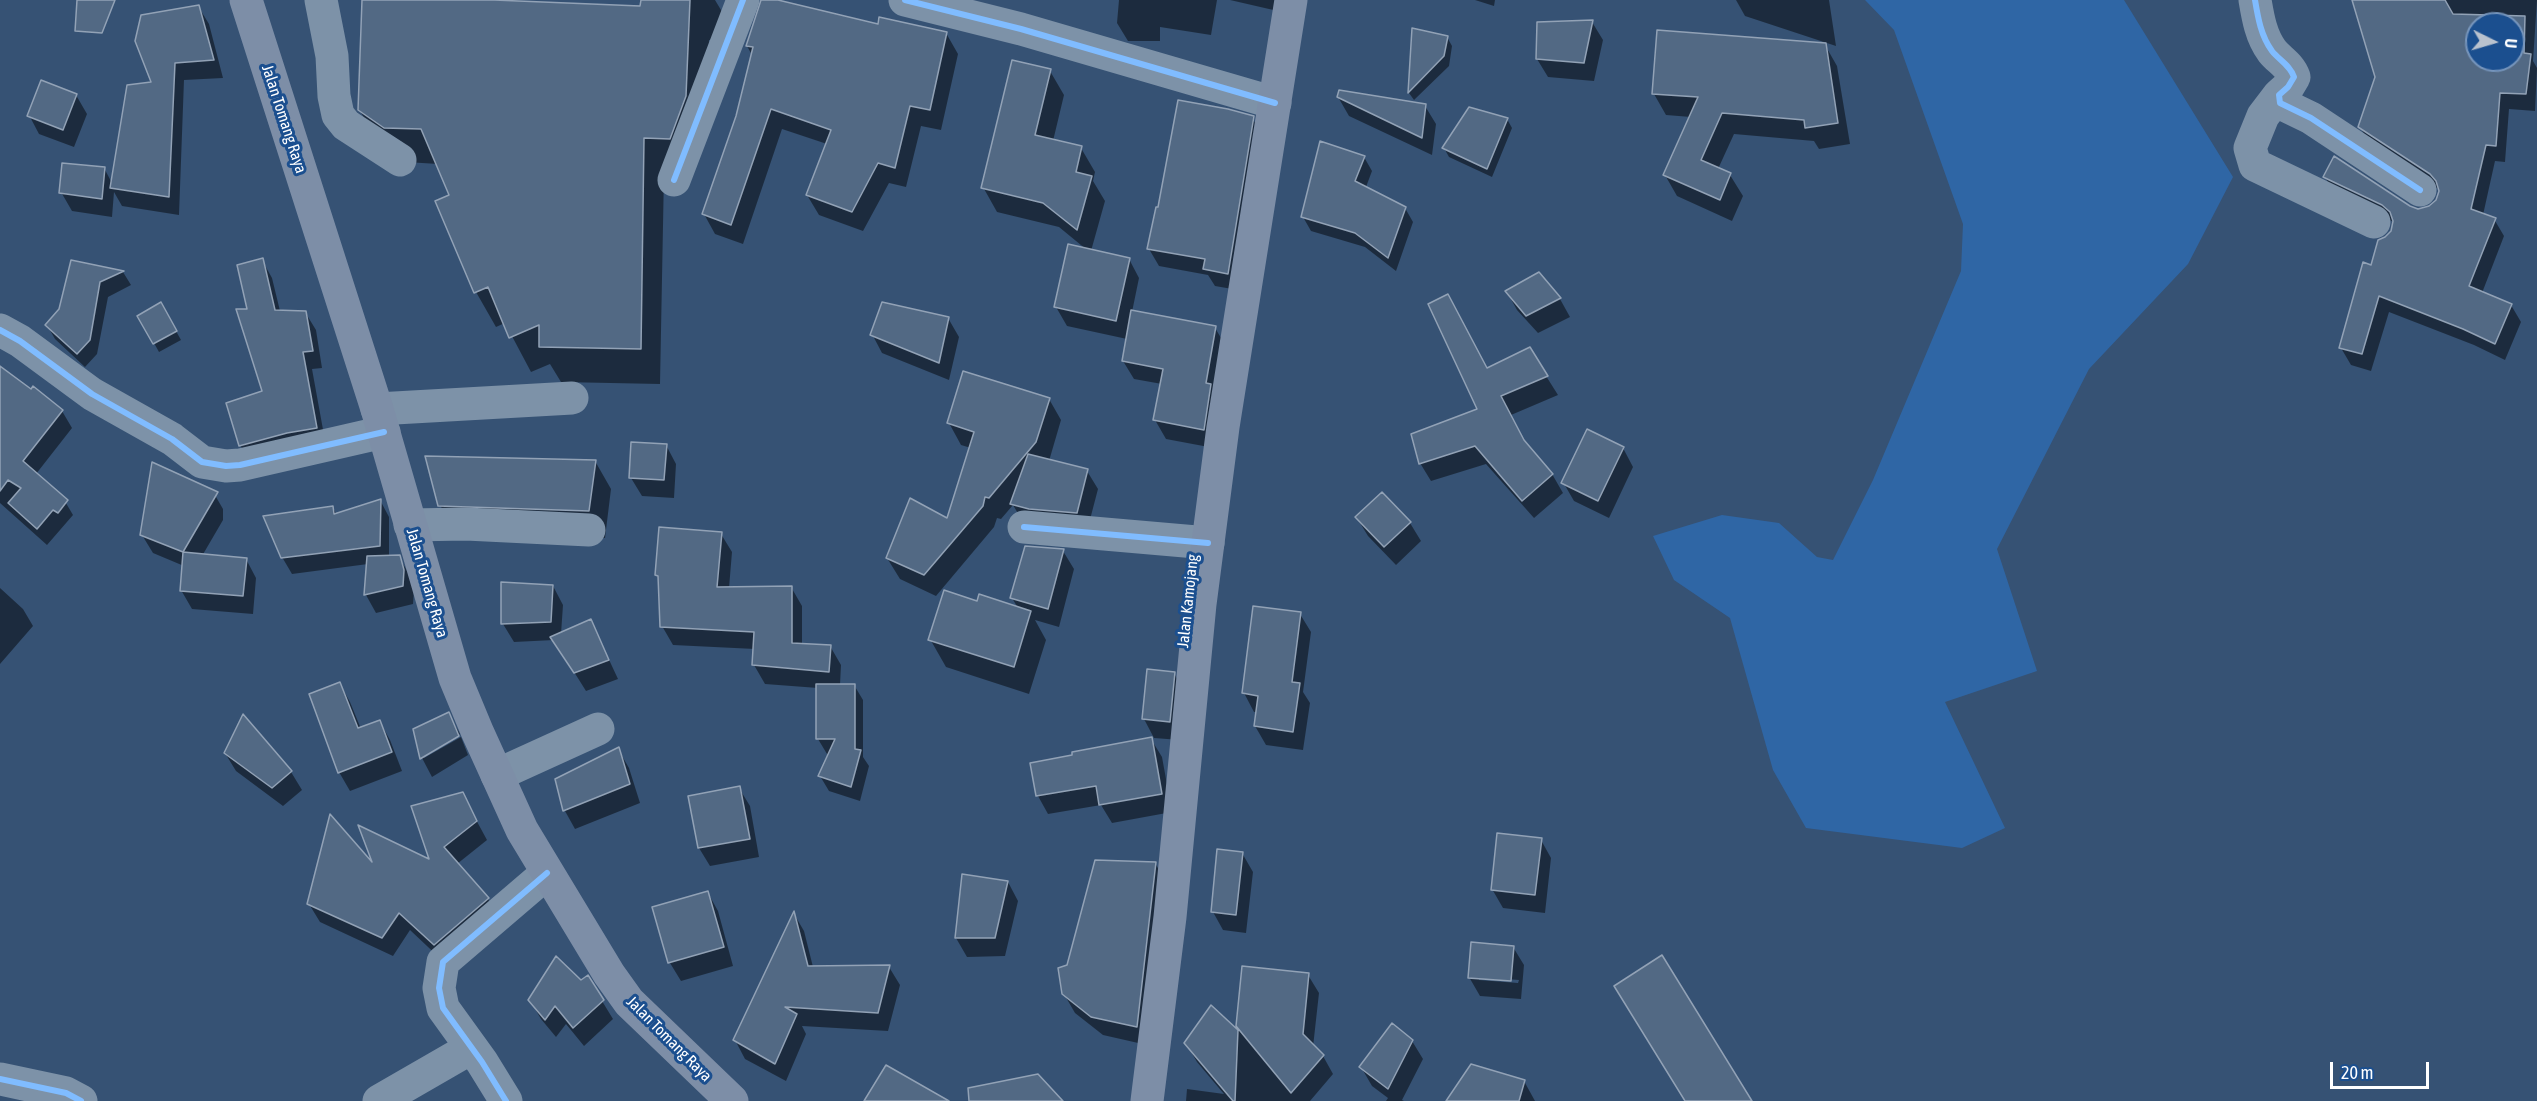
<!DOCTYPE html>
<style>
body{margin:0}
#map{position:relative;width:2537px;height:1101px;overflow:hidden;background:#365274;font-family:"Asap Condensed",sans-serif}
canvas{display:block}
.north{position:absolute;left:2465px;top:12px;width:60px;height:60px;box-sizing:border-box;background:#1b4f8f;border:2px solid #7695bc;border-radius:50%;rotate:95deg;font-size:16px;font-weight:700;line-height:24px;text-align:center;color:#fff}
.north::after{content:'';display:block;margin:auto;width:21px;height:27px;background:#b9c2ce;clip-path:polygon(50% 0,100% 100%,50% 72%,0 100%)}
.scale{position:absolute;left:2330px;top:1062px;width:99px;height:27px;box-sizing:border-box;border:3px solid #fff;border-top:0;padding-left:8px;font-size:18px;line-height:21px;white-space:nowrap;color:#fff;-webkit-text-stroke:4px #1b4f8f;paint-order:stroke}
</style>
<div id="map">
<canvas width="2537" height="1101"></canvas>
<div class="north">U</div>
<div class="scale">20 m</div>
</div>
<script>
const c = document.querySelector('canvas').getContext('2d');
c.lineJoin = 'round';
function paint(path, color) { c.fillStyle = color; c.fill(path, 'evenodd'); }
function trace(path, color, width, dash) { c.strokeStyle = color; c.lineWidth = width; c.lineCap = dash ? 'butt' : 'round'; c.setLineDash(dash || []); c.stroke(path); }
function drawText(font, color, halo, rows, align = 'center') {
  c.font = font + ' "Asap Condensed",sans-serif'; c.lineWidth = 6; c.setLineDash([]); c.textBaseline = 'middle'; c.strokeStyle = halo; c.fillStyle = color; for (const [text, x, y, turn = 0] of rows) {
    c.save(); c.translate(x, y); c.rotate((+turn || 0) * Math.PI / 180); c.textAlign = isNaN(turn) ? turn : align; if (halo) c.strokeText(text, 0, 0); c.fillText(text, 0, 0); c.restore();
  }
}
paint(new Path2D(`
 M 1865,0 L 2124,0 L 2233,177 L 2188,264 L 2089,369 L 1997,549 L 2037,671 L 1945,702 L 2005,828 L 1962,848 L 1806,828 L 1773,770 L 1730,618 L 1674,580 L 1653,536 L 1722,515 L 1779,523 L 1817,557 L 1833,560 L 1873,480 L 1961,271 L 1963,224 L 1894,30 Z`), '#2f66a5');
paint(new Path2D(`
 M 363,0 L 456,0 L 642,7 L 642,0 L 715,0 L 721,10 L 720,40 L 709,40 L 706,132 L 664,173 L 660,384 L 561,382 L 550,364 L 531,372 L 505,323 L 496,327 L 476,292 L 451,196 L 438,164 L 406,162 L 380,145 L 359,109 Z
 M 762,0 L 771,0 L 879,26 L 946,33 L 958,54 L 941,130 L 921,126 L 906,187 L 889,183 L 863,231 L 819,215 L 807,195 L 827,144 L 782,129 L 743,244 L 715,234 L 704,214 L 737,116 L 752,55 L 747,46 Z
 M 1119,0 L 1217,0 L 1211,35 L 1160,27 L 1160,41 L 1128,41 L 1117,23 Z
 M 1230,0 L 1285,0 L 1282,12 Z
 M 1475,0 L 1495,0 L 1494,6 Z
 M 1736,0 L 1829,0 L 1836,46 L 1745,16 Z
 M 2364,0 L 2537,0 L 2533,61 L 2537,68 L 2535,111 L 2509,109 L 2505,162 L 2495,161 L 2483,215 L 2494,219 L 2504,236 L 2482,293 L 2511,305 L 2521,322 L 2505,360 L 2474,345 L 2389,312 L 2371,371 L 2351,365 L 2341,348 L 2372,267 L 2386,238 L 2392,231 L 2394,222 L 2335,194 L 2325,177 L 2418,210 L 2430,208 L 2437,201 L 2440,190 L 2370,144 L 2360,127 L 2377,77 ZM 2477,24 L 2513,24 L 2513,60 L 2477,60 Z
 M 198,6 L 209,24 L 223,78 L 184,80 L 179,215 L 122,206 L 114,192 L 112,217 L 72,211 L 61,192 L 104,168 L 112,183 L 153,83 Z
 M 1592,22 L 1603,40 L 1594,81 L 1548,77 L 1537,59 Z
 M 1414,30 L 1447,37 L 1452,46 L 1449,66 L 1414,100 L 1409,93 Z
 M 1825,45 L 1837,66 L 1850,144 L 1819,149 L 1814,141 L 1734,134 L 1718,169 L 1730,175 L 1743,196 L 1732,221 L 1677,196 L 1665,175 L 1691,117 L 1666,115 L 1654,94 Z
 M 1050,71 L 1064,95 L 1053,141 L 1081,148 L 1095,172 L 1093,181 L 1105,201 L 1091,251 L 1129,259 L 1139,278 L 1132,312 L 1215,328 L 1226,346 L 1214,448 L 1166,439 L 1155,420 L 1162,384 L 1134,379 L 1123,361 L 1127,339 L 1067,326 L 1056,307 L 1087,250 L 1059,227 L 997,212 L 983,187 Z
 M 76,95 L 87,114 L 74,147 L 39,134 L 29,115 Z
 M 1338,97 L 1425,106 L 1436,124 L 1432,155 L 1349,116 Z
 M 1252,118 L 1263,135 L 1238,290 L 1215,286 L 1208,275 L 1159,266 L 1149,249 Z
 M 1507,119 L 1512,128 L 1492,177 L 1449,157 L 1444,148 Z
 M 1364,157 L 1372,171 L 1366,187 L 1405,208 L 1413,222 L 1396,271 L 1365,247 L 1311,231 L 1303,217 Z
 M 262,260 L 272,278 L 280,311 L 305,312 L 316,330 L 322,368 L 312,369 L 326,446 L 251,463 L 240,445 L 264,392 L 249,311 Z
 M 72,262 L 123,272 L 131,285 L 108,297 L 97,354 L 85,367 L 55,339 L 47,325 L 61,310 Z
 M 1507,292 L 1560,299 L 1570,317 L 1538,333 L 1517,310 Z
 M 161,304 L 181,340 L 159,352 L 139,316 Z
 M 948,318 L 959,337 L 949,380 L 882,353 L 872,334 Z
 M 1529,349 L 1558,395 L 1511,415 L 1526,444 L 1552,474 L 1563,493 L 1534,518 L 1486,464 L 1431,481 L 1420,463 L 1479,410 L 1487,370 Z
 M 0,368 L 62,411 L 72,428 L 36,474 L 63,498 L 73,515 L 47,545 L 0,503 Z
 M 1049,399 L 1061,420 L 1049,461 L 1087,471 L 1098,489 L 1087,531 L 1023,522 L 1013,505 L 1001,519 L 997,518 L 994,527 L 936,596 L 900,579 L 887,558 L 948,520 L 971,448 L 961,445 L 949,423 Z
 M 666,445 L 676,464 L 674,498 L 642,496 L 631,478 Z
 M 1623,448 L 1633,467 L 1609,518 L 1574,501 L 1563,482 Z
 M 595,461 L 611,489 L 605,538 L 456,533 L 440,505 Z
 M 212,490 L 223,509 L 223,520 L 202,556 L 246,559 L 256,578 L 253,614 L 192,609 L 181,590 L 184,566 L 153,553 L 142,535 Z
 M 380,500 L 389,517 L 389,557 L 399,557 L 410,576 L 414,590 L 413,604 L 376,613 L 366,595 L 368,564 L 292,574 L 282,557 L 333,508 L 337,515 Z
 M 1357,518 L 1410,523 L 1421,541 L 1396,565 L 1368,536 Z
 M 721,534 L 732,552 L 729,588 L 791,587 L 802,606 L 802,645 L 830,646 L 841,665 L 840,685 L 854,685 L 863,700 L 863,757 L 869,766 L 860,801 L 829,791 L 820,776 L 830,754 L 827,754 L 818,739 L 818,688 L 765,684 L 754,665 L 755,649 L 673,645 L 662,626 L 660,580 L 657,575 Z
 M 1063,551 L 1074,569 L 1059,627 L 1035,620 L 1046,640 L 1029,694 L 946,667 L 930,639 L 978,603 L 1018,608 L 1012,598 Z
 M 553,586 L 563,605 L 561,634 L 591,621 L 618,679 L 586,691 L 554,640 L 514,642 L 503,624 Z
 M 0,588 L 23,609 L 33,626 L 0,664 Z
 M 1300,614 L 1311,632 L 1303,692 L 1310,703 L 1303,750 L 1266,745 L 1255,726 L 1257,712 L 1254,712 L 1244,693 Z
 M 1174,673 L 1184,692 L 1180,740 L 1154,738 L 1144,719 Z
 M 340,684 L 350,702 L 361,729 L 380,722 L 390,740 L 402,771 L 350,791 L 339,772 Z
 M 448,713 L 460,734 L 424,755 L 424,758 L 461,737 L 468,755 L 432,777 L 422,758 L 415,730 Z
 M 243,717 L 291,772 L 302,790 L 283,806 L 236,771 L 225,753 Z
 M 1151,739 L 1162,757 L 1172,812 L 1112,823 L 1101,805 L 1048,814 L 1038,796 L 1032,764 Z
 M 618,749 L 629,768 L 640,803 L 575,829 L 565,811 L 556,779 Z
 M 739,788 L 750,806 L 759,857 L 710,866 L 699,848 Z
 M 462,794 L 487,840 L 457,864 L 488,899 L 499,917 L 445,963 L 410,930 L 393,956 L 320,922 L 309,904 L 375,869 L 432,862 Z
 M 1541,840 L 1551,858 L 1545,913 L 1503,908 L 1492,889 Z
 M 1242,853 L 1253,872 L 1246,933 L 1223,930 L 1213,912 Z
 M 1155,863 L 1166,882 L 1147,1045 L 1103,1035 L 1075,1013 L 1064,994 L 1069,967 Z
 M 964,876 L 1008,882 L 1018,901 L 1005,956 L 967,957 L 956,938 Z
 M 708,893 L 718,911 L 733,966 L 681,981 L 670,963 L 654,908 Z
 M 794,914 L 804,931 L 813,967 L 889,967 L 900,985 L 888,1031 L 802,1026 L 806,1034 L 786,1081 L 745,1059 L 735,1040 Z
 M 1513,947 L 1524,965 L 1521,999 L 1480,996 L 1469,977 ZM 1479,977 L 1519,980 L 1518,983 L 1479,980 Z
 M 1243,968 L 1308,975 L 1319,993 L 1313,1047 L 1323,1056 L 1333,1074 L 1310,1101 L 1186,1101 L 1187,1089 L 1224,1094 L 1197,1062 L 1186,1043 L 1236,1031 Z
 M 581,982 L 602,1001 L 613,1019 L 584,1046 L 566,1024 L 556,1037 L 541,1019 L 530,1000 Z
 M 1412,1041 L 1423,1059 L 1402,1100 L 1404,1101 L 1386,1101 L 1388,1098 L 1372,1086 L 1361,1067 Z
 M 1524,1081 L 1535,1101 L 1448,1101 Z`), '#0007');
const building = new Path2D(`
 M 77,0 L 115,0 L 102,33 L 75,31 Z
 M 362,0 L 494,0 L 640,6 L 641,0 L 690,0 L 686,96 L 670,139 L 644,138 L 641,349 L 539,347 L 539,325 L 509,338 L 488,287 L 474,293 L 435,201 L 449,195 L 421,129 L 384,128 L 358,110 Z
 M 761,0 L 778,0 L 878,24 L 879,17 L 947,32 L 930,110 L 910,106 L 895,168 L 878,163 L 852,212 L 806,195 L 831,130 L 771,109 L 731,225 L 702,214 L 736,116 L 753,47 L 746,46 Z
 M 2352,0 L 2445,0 L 2453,14 L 2525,16 L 2524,53 L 2531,54 L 2526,94 L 2500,93 L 2496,146 L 2486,145 L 2471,209 L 2496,218 L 2469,286 L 2512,304 L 2495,344 L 2463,329 L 2379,296 L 2362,354 L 2339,348 L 2363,262 L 2371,265 L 2378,240 L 2385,237 L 2391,231 L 2393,221 L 2390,212 L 2382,205 L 2323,177 L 2334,156 L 2410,206 L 2418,209 L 2429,206 L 2436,200 L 2439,191 L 2436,181 L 2430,174 L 2358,127 L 2375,77 ZM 2477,24 L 2513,24 L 2513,60 L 2477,60 Z
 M 199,5 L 214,60 L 175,63 L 169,197 L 110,188 L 127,85 L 151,82 L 135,41 L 141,15 Z
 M 1593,20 L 1584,63 L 1536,59 L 1537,22 Z
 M 1412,28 L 1448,36 L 1444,56 L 1408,93 Z
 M 1657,30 L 1826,43 L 1838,123 L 1805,128 L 1804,120 L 1722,113 L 1701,160 L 1731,173 L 1720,200 L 1663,175 L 1698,97 L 1652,94 Z
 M 1012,60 L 1051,69 L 1035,135 L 1082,146 L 1076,172 L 1092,176 L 1077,230 L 1043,203 L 981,188 Z
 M 41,80 L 77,94 L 63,130 L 27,116 Z
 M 1339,90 L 1426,104 L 1422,138 L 1337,97 Z
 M 1178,100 L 1228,109 L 1254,116 L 1228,274 L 1203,269 L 1205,259 L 1147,249 L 1156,207 L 1158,207 Z
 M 1469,107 L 1508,118 L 1487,169 L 1442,148 Z
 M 1320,141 L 1365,156 L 1355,181 L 1406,207 L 1388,258 L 1355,233 L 1301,217 Z
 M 62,163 L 105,167 L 102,199 L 59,193 Z
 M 1068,244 L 1130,258 L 1116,321 L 1054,307 Z
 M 263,258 L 275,310 L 306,311 L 313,351 L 303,352 L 317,428 L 287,433 L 239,446 L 226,403 L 262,391 L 236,309 L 247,309 L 237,265 Z
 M 71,260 L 124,271 L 100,282 L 90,340 L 77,354 L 45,325 L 59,309 Z
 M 1539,272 L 1561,298 L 1526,316 L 1505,291 Z
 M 1448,294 L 1487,368 L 1530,347 L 1548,376 L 1501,396 L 1524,440 L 1553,474 L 1522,501 L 1475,446 L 1419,464 L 1411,434 L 1477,409 L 1428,304 Z
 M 161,302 L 177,331 L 153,344 L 137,316 Z
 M 882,302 L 949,317 L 939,363 L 870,335 Z
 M 1131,310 L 1216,326 L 1206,383 L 1211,384 L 1204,430 L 1153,420 L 1163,369 L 1122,361 Z
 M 0,366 L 31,389 L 33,386 L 63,410 L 23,461 L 68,500 L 58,513 L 53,510 L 37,529 L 8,503 L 21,488 L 8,480 L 0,491 Z
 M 963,371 L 1050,398 L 1036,442 L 989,498 L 985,497 L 983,506 L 924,575 L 886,558 L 910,498 L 947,518 L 974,432 L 947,423 Z
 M 1587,429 L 1624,447 L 1598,501 L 1561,483 Z
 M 631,442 L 667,444 L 664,480 L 629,478 Z
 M 1028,454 L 1088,469 L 1077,513 L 1029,509 L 1010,504 Z
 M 425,456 L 596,460 L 589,511 L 438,506 Z
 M 152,462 L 218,492 L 183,552 L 140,535 Z
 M 1382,492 L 1411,522 L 1384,547 L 1355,517 Z
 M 381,499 L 380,546 L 281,558 L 263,516 L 333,506 L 334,514 Z
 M 659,527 L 722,532 L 717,587 L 792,586 L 792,643 L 831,645 L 829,672 L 752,665 L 754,632 L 660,627 L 658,576 L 655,575 Z
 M 1025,546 L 1064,549 L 1048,609 L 1010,598 Z
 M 183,552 L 247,558 L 243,596 L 180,591 Z
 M 400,555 L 404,570 L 403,586 L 364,595 L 367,556 Z
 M 501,582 L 553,585 L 551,622 L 501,624 Z
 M 944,590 L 977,601 L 979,594 L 1031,611 L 1014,667 L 928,640 Z
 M 1253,606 L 1301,612 L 1292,682 L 1300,683 L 1293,732 L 1254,726 L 1258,696 L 1242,693 Z
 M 591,619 L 609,660 L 574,673 L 550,637 Z
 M 1147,669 L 1175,672 L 1170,722 L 1142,719 Z
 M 340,682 L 358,728 L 380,720 L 392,752 L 338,773 L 309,694 Z
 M 816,684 L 855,684 L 855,749 L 861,750 L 851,787 L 818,776 L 835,739 L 816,739 Z
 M 449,712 L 459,736 L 420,759 L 413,729 Z
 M 243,714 L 292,771 L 272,788 L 224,753 Z
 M 1152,737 L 1162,794 L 1099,805 L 1096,786 L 1036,796 L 1030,763 L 1072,755 L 1072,752 Z
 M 619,747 L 630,784 L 563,811 L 555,779 Z
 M 740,786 L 750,839 L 698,848 L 688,796 Z
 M 463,792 L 477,821 L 444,847 L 489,898 L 434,945 L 399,913 L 382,938 L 307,904 L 330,814 L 372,862 L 358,825 L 429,859 L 411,806 Z
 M 1497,833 L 1542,838 L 1535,895 L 1491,890 Z
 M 1217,849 L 1243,852 L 1236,915 L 1211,912 Z
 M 1095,860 L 1156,862 L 1137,1027 L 1091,1017 L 1062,994 L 1058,968 L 1067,965 Z
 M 962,874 L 1008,881 L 995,938 L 955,938 Z
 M 708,891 L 724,947 L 668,963 L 652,907 Z
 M 794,911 L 808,966 L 890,965 L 878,1013 L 785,1007 L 797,1014 L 775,1064 L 733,1040 Z
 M 1471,942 L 1514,946 L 1511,981 L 1468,978 Z
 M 1662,955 L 1752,1101 L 1685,1101 L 1614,986 Z
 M 556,956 L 581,980 L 588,975 L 604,1000 L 573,1028 L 555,1006 L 545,1020 L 528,1000 Z
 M 1242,966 L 1309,973 L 1303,1034 L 1324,1055 L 1291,1093 L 1236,1026 Z
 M 1211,1005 L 1238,1030 L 1235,1101 L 1233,1101 L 1184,1043 Z
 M 1392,1023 L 1413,1040 L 1388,1089 L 1359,1067 Z
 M 1471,1064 L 1525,1080 L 1519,1101 L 1446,1101 Z
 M 886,1065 L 949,1101 L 864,1101 Z
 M 1038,1074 L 1063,1101 L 969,1101 L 968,1088 Z`);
paint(building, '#526984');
trace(building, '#92a2b6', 1.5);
trace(new Path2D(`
 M 321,0 L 332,56 L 334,96 L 338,115 L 346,125 L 400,160
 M 905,0 L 1021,29 L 1275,103
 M 2255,0 C 2258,18 2261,36 2272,51 C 2279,60 2290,65 2294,77 L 2288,87 L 2279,95 L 2280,103 L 2311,118 L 2420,190
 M 2279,95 L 2263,116 L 2250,148 L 2255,165 L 2374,222
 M 674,180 L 743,0
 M 0,330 L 20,341 L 92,394 L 172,439 L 202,462 L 226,466 L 240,465 L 384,432
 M 377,409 L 572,398
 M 410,525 L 466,524 L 589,530
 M 1024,527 L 1208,543
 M 497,775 L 598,729
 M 0,1079 L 66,1093 L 81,1101
 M 379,1101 L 471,1048
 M 506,1101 L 482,1062 L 443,1008 L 439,988 L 443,962 L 547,873`), '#7d92a8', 33);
trace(new Path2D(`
 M 246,0 L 377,409 L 455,678 L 477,731 L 522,830 L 609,974 L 629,1002 L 732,1101
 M 1147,1101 L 1170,917 L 1200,604 L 1223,427 L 1291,0`), '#7d8ea7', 33);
trace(new Path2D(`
 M 905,0 L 1021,29 L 1275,103
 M 2255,0 C 2258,18 2261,36 2272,51 C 2279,60 2290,65 2294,77 L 2288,87 L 2279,95 L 2280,103 L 2311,118 L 2420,190
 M 674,180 L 743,0
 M 0,330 L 20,341 L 92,394 L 172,439 L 202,462 L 226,466 L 240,465 L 384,432
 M 1024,527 L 1208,543
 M 0,1079 L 66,1093 L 81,1101
 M 506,1101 L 482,1062 L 443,1008 L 439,988 L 443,962 L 547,873`), '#80bcff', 6);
drawText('16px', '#fff', '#1b4f8f', [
 ["Jalan Tomang Raya",284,119,72],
 ["Jalan Tomang Raya",427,583,74],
 ["Jalan Kamojang",1188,601,-84],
 ["Jalan Tomang Raya",669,1039,45]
]);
</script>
